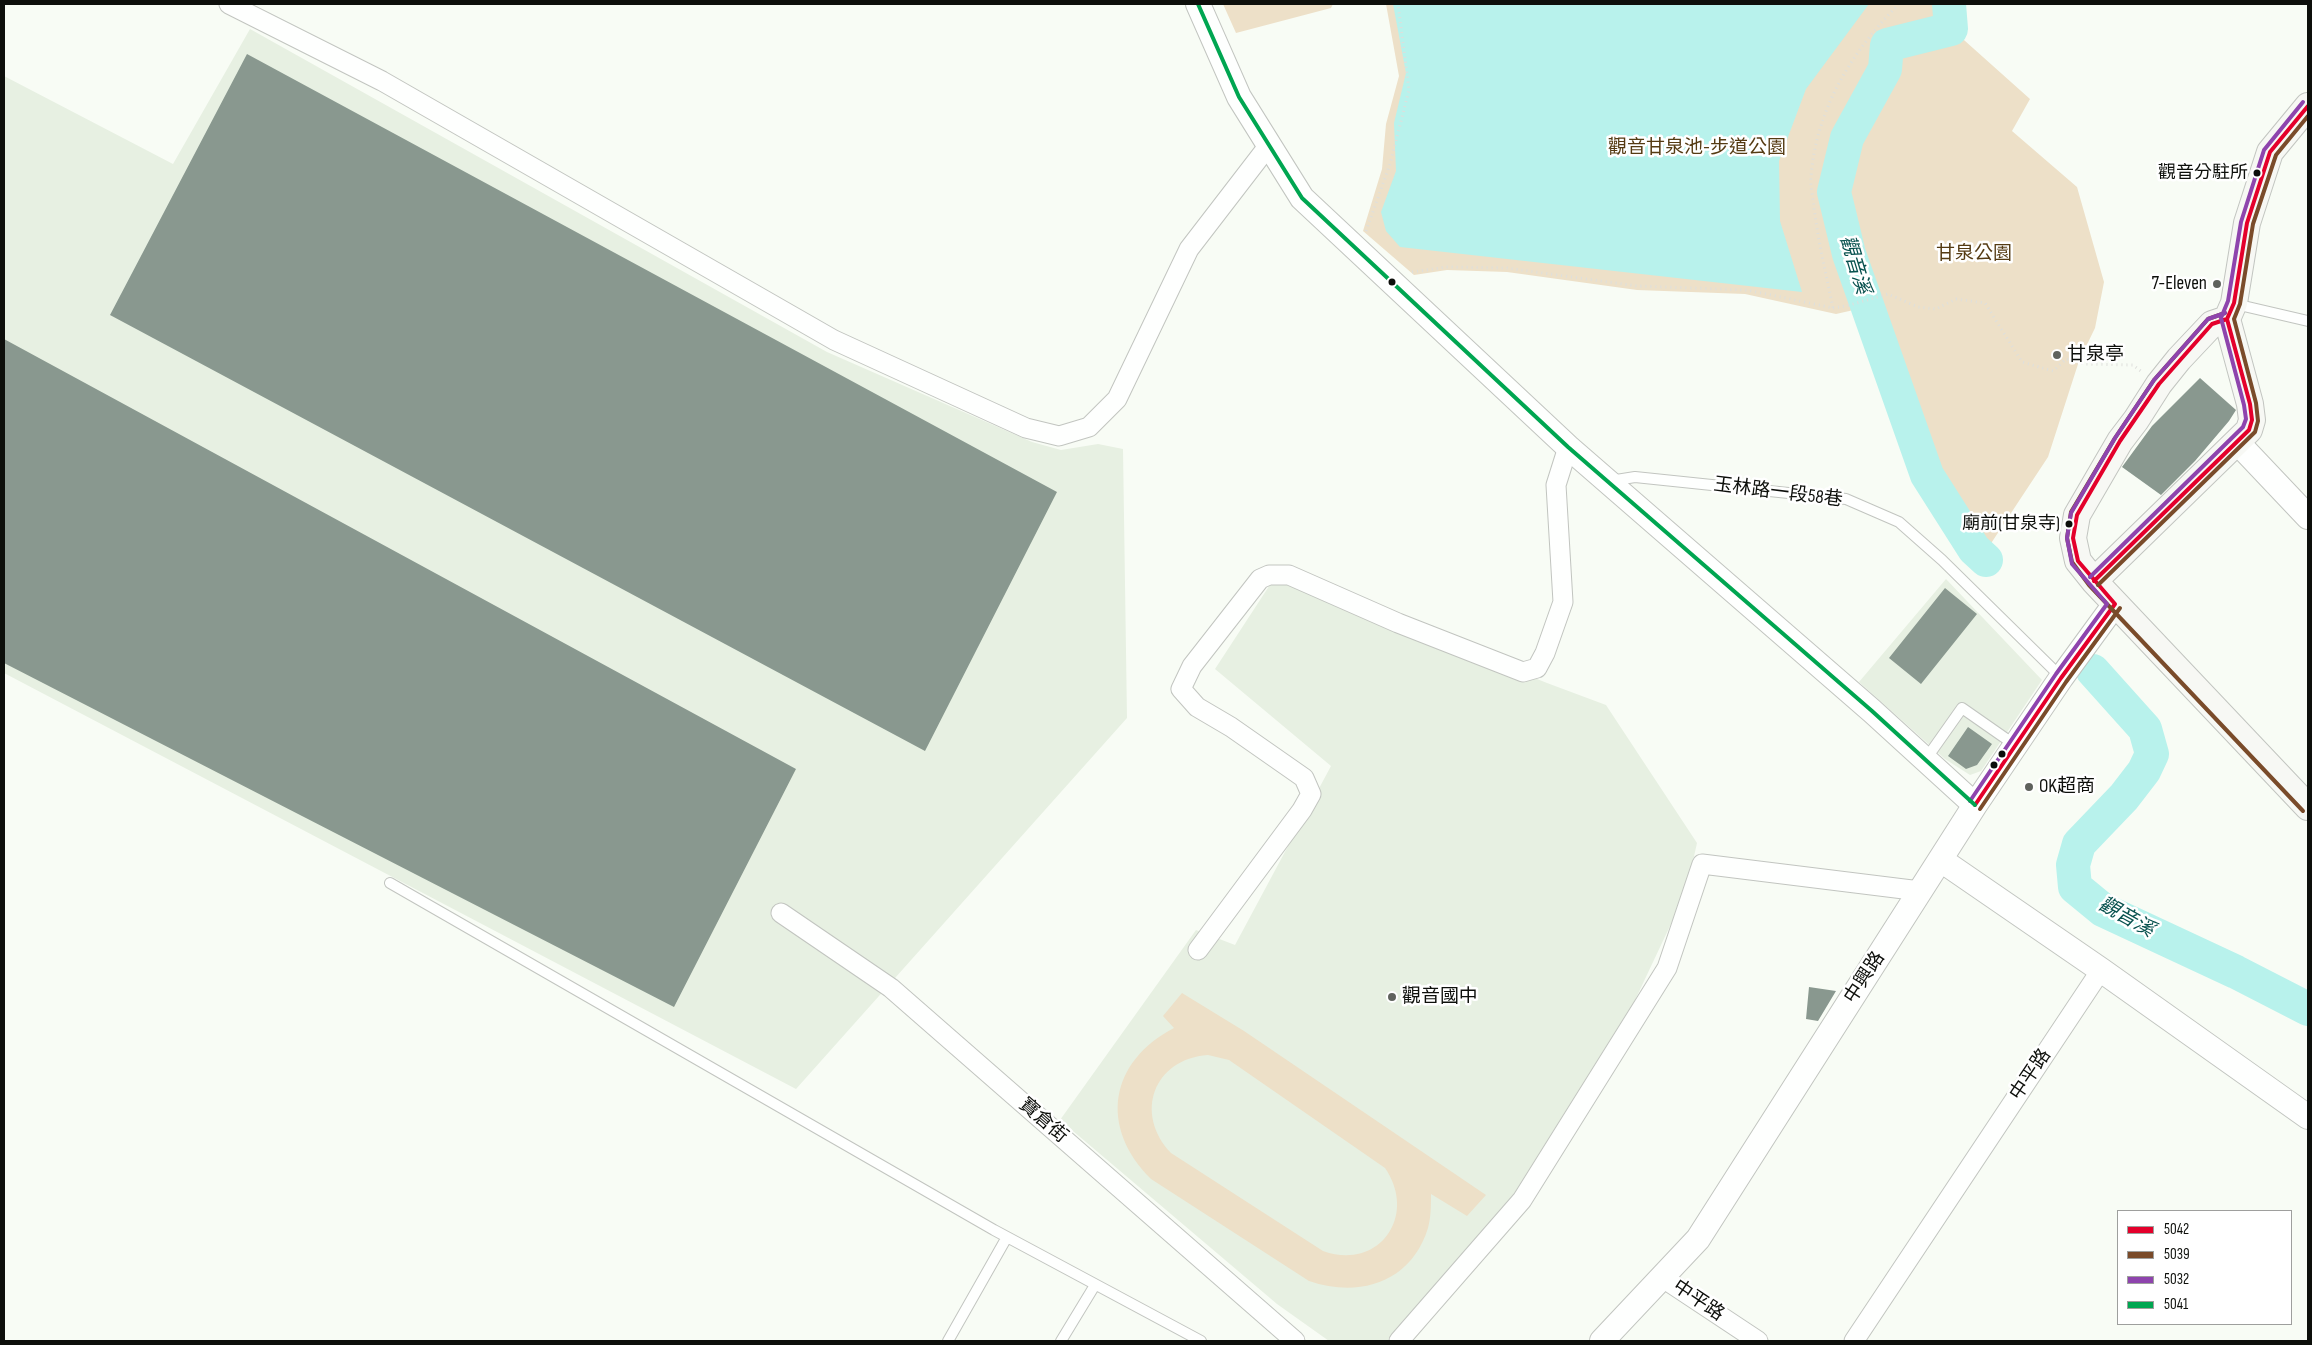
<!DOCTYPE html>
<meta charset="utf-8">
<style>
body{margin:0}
#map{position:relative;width:2312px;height:1345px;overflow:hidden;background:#f8fcf5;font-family:"Sofia Sans Condensed",sans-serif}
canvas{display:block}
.frame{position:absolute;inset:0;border:5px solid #0d0f0b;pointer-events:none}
.legend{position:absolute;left:2117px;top:1210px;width:175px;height:115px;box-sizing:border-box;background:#fff;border:1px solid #9e9f9d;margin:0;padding:6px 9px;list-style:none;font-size:15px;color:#0d0f0b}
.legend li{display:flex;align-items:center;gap:10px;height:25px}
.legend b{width:25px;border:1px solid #9e9f9d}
</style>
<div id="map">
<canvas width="2312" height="1345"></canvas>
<div class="frame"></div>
<ul class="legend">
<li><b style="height:6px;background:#e4002b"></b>5042</li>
<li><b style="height:6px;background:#7a4b2a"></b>5039</li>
<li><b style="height:6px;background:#8e44ad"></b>5032</li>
<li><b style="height:6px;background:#00a651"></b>5041</li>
</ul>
</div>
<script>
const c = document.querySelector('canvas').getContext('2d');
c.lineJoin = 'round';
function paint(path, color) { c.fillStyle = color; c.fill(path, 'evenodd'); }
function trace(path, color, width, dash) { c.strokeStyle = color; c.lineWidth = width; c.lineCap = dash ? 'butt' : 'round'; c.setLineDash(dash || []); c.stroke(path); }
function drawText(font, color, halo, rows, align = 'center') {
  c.font = font + ' "Sofia Sans Condensed","Noto Sans TC",sans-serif'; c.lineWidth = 5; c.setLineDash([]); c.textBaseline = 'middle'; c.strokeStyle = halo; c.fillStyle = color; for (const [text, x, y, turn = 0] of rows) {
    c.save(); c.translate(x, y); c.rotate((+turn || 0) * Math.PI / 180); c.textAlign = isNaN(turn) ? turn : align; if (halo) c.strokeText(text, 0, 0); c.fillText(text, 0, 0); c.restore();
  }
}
paint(new Path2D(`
 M 250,29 L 827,352 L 1032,442 L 1061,450 L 1098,444 L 1123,449 L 1127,718 L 796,1089 L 4,673 L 4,76 L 173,164 Z
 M 1277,574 L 1547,683 L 1606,705 L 1697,843 L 1686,892 L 1612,1049 L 1532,1200 L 1413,1341 L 1329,1341 L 1277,1304 L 1060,1120 L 1196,930 L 1235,945 L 1331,766 L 1215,669 Z
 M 1946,579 L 2042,680 L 1981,771 L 1970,775 L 1945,759 L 1859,682 Z`), '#e7f0e2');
paint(new Path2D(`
 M 1223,4 L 1333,4 L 1331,8 L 1236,33 Z
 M 1386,4 L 1957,4 L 1960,31 L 1955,32 L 2030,99 L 2012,131 L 2077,187 L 2104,282 L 2095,328 L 2079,361 L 2048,457 L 1982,557 L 1927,475 L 1867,307 L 1836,314 L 1745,294 L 1637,290 L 1507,272 L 1447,270 L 1414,275 L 1363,231 L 1382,169 L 1386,124 L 1399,76 Z
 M 1182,993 L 1244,1031 L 1486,1195 L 1467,1216 L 1431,1194 C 1431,1206 1431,1217 1428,1228 C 1411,1283 1359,1298 1309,1281 L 1151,1179 C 1099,1127 1109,1062 1174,1028 L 1163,1016 ZM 1208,1055 L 1229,1060 L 1385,1168 C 1418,1216 1379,1271 1323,1251 L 1171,1153 C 1134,1114 1153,1059 1208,1055 Z`), '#ede0c8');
paint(new Path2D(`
 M 1393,4 L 1869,4 L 1806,89 L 1779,161 L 1780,221 L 1802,292 L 1400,247 L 1386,231 L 1381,212 L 1396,171 L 1394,123 L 1406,73 Z`), '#b8f2ec');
trace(new Path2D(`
 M 1949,4 L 1951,29 L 1887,45 L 1885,69 L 1847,138 L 1834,192 L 1849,254 L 1927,475 L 1974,549 L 1986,560
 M 2093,671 L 2145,729 L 2152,754 L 2144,771 L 2124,797 L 2079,844 L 2073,865 L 2075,887 L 2103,910 L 2236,972 L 2308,1009`), '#b8f2ec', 34);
paint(new Path2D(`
 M 247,54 L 1057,492 L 925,751 L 110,315 Z
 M 4,339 L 796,769 L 674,1007 L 4,663 Z
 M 2200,378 L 2236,410 L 2229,421 L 2195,461 L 2161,495 L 2122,467 L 2152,426 Z
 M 1945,588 L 1977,614 L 1921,684 L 1889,658 Z
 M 1968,727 L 1992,744 L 1977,765 L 1966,769 L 1948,756 Z
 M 1809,987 L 1836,991 L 1818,1021 L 1806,1019 Z`), '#89988f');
const service = new Path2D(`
 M 2235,304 L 2308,321
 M 1610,481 L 1635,477 L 1846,499 L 1899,522 L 1942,560 L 2061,677
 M 1926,759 L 1962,708 L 2015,745
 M 390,883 L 994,1230 L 1201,1341
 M 948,1341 L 1007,1237
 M 1061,1341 L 1095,1285`);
const minor = new Path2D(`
 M 229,4 L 382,81 L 834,340 L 1026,428 L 1059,436 L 1089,427 L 1117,399 L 1189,249 L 1269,145
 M 781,913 L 891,988 L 1295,1341
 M 1198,950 L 1302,810 L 1311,794 L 1304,778 L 1231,727 L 1197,707 L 1181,689 L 1192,666 L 1260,579 L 1269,575 L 1289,575 L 1398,623 L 1523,672 L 1537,668 L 1545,653 L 1563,602 L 1556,485 L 1568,447
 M 1663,1278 L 1758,1341
 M 1399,1341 L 1522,1200 L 1667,968 L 1702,864 L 1920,891
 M 1854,1341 L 2101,970`);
const tertiary = new Path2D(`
 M 1198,4 L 1239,97 L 1302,198 L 1568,447 L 1872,711 L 1975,805
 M 2237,442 L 2308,517
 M 1941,860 L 2101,970 L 2308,1117
 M 1602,1341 L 1698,1239 L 1975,805 L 2061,678 L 2115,604`);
const secondary = new Path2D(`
 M 2227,319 L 2212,324 L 2179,359 L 2159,384 L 2136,420 L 2120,441 L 2077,515 L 2073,538 L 2078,561 L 2094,581 L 2308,807
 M 2094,581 L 2249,430 L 2252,420 L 2250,404 L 2227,319 L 2234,303 L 2247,223 L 2270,152 L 2308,106`);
trace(service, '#c2c5c0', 12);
trace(minor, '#c2c5c0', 21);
trace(tertiary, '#c2c5c0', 26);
trace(secondary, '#c2c5c0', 28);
trace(new Path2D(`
 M 1366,231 L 1390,164 L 1409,90 L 1398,4
 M 1412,272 L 1446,267 L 1507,268 L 1637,286 L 1747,290 L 1833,308 C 1826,274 1818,241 1814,207 C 1813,197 1810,186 1811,177 C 1816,109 1852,51 1899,4
 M 1833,308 L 1846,306 L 1888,294 L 1918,307 L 1936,309 L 1956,299 L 1985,303 L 2022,362 L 2053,371 L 2066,359 L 2085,364 L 2133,365 L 2142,372`), '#dedfdc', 3, [1, 4]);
trace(service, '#fefffe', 10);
trace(minor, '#fefffe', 19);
trace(tertiary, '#fefffe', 24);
trace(secondary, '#f7f8f4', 26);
trace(new Path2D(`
 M 2094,581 L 2249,430 L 2252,420 L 2250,404 L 2227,319 L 2234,303 L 2247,223 L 2270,152 L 2308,106
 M 2115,604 L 2078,561 L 2073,538 L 2077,515 L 2120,441 L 2159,384 L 2212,324 L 2227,319
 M 1975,805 L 2061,678 L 2115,604`), '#e4002b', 4);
trace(new Path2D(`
 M 2225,313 L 2208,319 L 2154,380 L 2115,438 L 2071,512 L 2067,538 L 2072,562 L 2089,585 L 2303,811
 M 2098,585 L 2255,432 L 2258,421 L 2256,403 L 2234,319 L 2240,304 L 2253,224 L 2276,155 L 2308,116
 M 1980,809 L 2066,682 L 2120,608`), '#7a4b2a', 4);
trace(new Path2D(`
 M 2090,577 L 2243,427 L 2246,419 L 2244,405 L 2221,318 L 2228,301 L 2241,222 L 2264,150 L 2303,102
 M 1970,801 L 2056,674 L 2107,604 L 2072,564 L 2067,538 L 2071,513 L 2115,438 L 2154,380 L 2208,319 L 2225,313`), '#8e44ad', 4);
trace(new Path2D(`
 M 1198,4 L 1239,97 L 1302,198 L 1568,447 L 1872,711 L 1975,805`), '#00a651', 4);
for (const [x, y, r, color] of [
 [2257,173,4.5,"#0d0f0b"],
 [1392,282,4.5,"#0d0f0b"],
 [2217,284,5,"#5f625d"],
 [2057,355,5,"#5f625d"],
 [2069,524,4.5,"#0d0f0b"],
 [2002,754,4.5,"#0d0f0b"],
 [1994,765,4.5,"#0d0f0b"],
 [2029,787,5,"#5f625d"],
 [1392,997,5,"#5f625d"]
]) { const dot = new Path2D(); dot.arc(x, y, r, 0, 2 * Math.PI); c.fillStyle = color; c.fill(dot); trace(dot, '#fff', 2); }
drawText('18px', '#0d0f0b', '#fff', [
 ["觀音分駐所",2248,173],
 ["廟前(甘泉寺)",2060,524]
], 'right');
drawText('19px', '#553b13', '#fff', [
 ["觀音甘泉池-步道公園",1697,148],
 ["甘泉公園",1974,254]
]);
drawText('19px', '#0d0f0b', '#fff', [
 ["7-Eleven",2207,284,"right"],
 ["甘泉亭",2067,355],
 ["OK超商",2039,787],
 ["觀音國中",1402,997]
], 'left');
drawText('19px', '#0d0f0b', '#fff', [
 ["玉林路一段58巷",1778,493,7],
 ["中興路",1865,978,-57],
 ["中平路",2031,1075,-56],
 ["寶倉街",1043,1121,41],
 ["中平路",1698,1301,34]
]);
drawText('italic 20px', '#07514e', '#fff', [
 ["觀音溪",1854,265,73],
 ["觀音溪",2126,918,29]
]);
</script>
